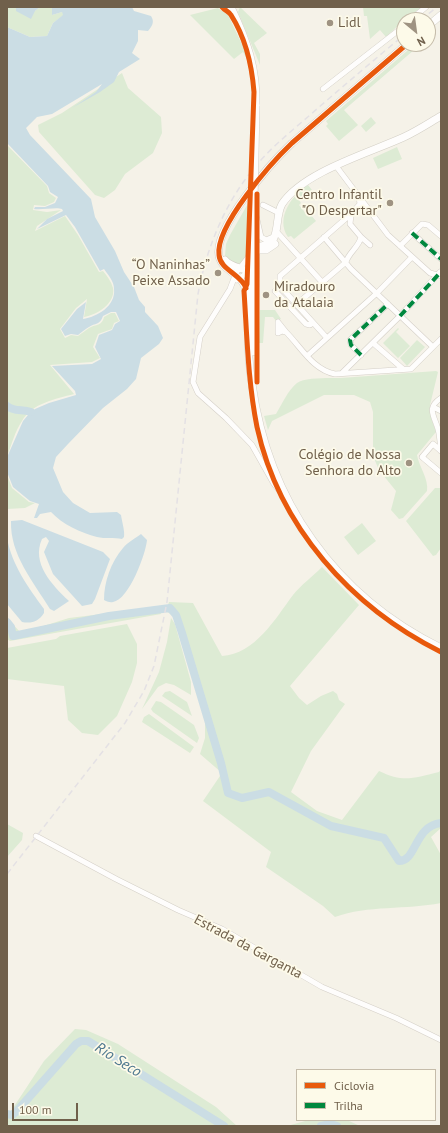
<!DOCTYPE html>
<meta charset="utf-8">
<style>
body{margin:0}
#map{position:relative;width:448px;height:1133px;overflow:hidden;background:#f5f2e8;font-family:"PT Sans",sans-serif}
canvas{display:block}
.frame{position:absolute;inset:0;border:8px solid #70604b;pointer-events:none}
.legend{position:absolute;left:296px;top:1069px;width:140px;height:52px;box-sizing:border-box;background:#fdfae9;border:1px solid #c5bcaa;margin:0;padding:5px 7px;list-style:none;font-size:12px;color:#70604b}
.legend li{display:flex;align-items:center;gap:8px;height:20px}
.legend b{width:20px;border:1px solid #c5bcaa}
.north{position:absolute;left:396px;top:12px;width:40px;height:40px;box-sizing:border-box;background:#fdfae9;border:1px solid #c5bcaa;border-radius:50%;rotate:151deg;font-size:11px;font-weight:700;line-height:16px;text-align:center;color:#70604b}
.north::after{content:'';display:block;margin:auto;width:14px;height:18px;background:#9f9382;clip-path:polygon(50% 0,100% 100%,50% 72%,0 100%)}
.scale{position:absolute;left:12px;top:1103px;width:66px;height:18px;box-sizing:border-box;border:2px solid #70604b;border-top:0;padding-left:5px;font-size:12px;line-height:14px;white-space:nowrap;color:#70604b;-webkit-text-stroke:3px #fdfae9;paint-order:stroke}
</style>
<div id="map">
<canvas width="448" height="1133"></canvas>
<div class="frame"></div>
<ul class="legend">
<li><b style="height:5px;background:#e8590c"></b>Ciclovia</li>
<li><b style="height:5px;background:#00873e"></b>Trilha</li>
</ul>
<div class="north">N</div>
<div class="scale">100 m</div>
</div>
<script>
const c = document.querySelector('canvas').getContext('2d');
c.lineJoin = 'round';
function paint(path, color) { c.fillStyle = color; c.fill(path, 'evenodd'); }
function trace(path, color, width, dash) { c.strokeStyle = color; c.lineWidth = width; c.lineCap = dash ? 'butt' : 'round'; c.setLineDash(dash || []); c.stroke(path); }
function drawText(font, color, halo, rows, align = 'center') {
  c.font = font + ' "PT Sans",sans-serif'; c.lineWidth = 3.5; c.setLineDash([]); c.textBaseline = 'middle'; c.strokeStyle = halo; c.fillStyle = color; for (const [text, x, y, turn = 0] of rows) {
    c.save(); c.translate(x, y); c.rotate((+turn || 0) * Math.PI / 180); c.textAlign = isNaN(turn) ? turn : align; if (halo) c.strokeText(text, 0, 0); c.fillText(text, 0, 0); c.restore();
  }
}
paint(new Path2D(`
 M 7,7 L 16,7 L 16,11 L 35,11 L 40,7 L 52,7 L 52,15 L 62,12 L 64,15 L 53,23 L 47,36 L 30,37 L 7,27 Z
 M 240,7 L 267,33 L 254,43 L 260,54 L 260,65 L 238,12 Z
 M 363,7 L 422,7 L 404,20 L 386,37 L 380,30 L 370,39 L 367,16 L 364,16 Z
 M 218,8 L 228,15 L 248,57 L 248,61 L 243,52 L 234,59 L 190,15 Z
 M 415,44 L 421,44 L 344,110 L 358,125 L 339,141 L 326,126 L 328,124 L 326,121 Z
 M 122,73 L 128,88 L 161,117 L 162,133 L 153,153 L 125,174 L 115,190 L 104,198 L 95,195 L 39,132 L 38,125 L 62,113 Z
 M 371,117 L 376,123 L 366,132 L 361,126 Z
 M 7,145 L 47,186 L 49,193 L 56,198 L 54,202 L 45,206 L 34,205 L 33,210 L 47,212 L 61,210 L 37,226 L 35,231 L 65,216 L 78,235 L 99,272 L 103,271 C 107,276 111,281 113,288 C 116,303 97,315 84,317 L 87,299 L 76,308 L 60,329 L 65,338 L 71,335 L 78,336 C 82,333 86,330 89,328 C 96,324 102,326 104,317 L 111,313 L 115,313 L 119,321 L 114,323 L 112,329 L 98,334 L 93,347 L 100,358 L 92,362 L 50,365 L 74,394 C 56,399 32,403 22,421 C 15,431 12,444 7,456 Z
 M 397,147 L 402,159 L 378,169 L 373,158 Z
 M 308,185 L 312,190 L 299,200 L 301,203 L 299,205 L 308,216 L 310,214 L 316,221 L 294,239 L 291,236 L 288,237 C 275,218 292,195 308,185 Z
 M 250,200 L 246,256 L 241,264 L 233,263 L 225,256 L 226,244 L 230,235 Z
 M 260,310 L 275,310 L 281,319 L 276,321 L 273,317 L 265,317 L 263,343 L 259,343 Z
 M 398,328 L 399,329 L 396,332 L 410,346 L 398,358 L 383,343 Z
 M 417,340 L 425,347 L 407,366 L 400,358 Z
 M 436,371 L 438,372 L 430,405 L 431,417 L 436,432 L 417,455 C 419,467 429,479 427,491 L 403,518 L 399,519 L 391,510 L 396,491 L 379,470 L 373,456 L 373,412 L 370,402 L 354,395 L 324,395 L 272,421 L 268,430 L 264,416 L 276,414 C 282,404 288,390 297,383 C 305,377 331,378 341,378 Z
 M 7,475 L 12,488 L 29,502 L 35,503 L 25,508 L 7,509 Z
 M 435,488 L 441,488 L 441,548 L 436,555 L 433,556 L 406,521 Z
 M 362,523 L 376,541 L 358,555 L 344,537 Z
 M 322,567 L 359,605 L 290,686 L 299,698 L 307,705 L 321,696 L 333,691 L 337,694 L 339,700 L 345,704 L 311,751 L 291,792 L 317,811 L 342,820 L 379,771 C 404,783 413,778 439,772 L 441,769 L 441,828 L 431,837 L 441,855 L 441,903 C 406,910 368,905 335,917 L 323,906 L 266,867 L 271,852 L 203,801 L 222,773 L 200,754 L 205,738 L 205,720 L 178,619 L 166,611 L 169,602 L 193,603 L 222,656 C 255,654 275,619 293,595 C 301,585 313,576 322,567 Z
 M 160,607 L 161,614 L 10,641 L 7,639 L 7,618 L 21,633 L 69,618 Z
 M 171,618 L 175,624 L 191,682 L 191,695 L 174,685 L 166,683 L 158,687 L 142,709 L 159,672 L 167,642 Z
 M 127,624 L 137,644 L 137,663 L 132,682 L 117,716 L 98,735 L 82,733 L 68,720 L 64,686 L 7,679 L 7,648 L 56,639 L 60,636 Z
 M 170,691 L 187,702 L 192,716 L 162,696 L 165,692 Z
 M 156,701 L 161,702 L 194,725 L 199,738 L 197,743 L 153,712 L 151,709 Z
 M 149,714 L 194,747 L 190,753 L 142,722 L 144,717 Z
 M 7,824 L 23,833 L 22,840 L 7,857 Z
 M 75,1029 L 86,1030 L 118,1044 L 216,1107 L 237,1126 L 7,1126 L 7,1117 L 44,1061 Z
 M 309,1120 L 347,1120 L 360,1126 L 287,1126 Z`), '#ddebd4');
paint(new Path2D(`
 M 16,7 L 40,7 L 35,11 L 31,19 L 16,11 Z
 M 52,7 L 132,7 L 134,11 L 151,16 C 155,22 152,26 148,31 L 138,30 L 138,41 L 132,53 L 140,59 L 119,72 L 114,82 L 100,92 L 72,108 L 96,92 L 102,84 L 52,114 L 37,117 L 26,128 L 30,135 L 91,199 L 95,217 L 115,251 L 124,272 L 134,287 L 139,300 L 145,307 L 145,312 L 158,326 L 163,338 L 159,344 L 141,358 L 136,379 L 127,389 L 103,408 L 68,444 L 56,457 L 53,468 L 63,492 L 73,503 L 90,513 L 117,512 L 121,515 C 122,522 125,531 124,537 L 122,539 C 114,537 105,539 97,537 C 81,533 62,524 51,512 L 40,514 L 37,518 L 34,518 L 39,504 L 30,501 L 13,487 L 7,472 L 8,455 L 23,421 L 28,415 L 35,409 L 49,403 L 76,395 L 75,391 L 52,366 L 92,364 L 101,359 L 95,347 L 99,335 L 112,330 L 115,324 L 120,321 L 116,312 L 111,312 L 103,316 C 100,325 95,323 89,327 C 85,329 82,332 78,335 L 71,334 L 65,336 L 61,329 L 77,309 L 86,302 L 83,319 C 97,317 116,306 114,289 C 114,281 108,275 104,269 L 100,271 L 75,227 L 66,215 L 37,229 L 47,219 L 63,211 L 62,209 C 57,207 42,210 34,209 L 35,207 L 45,207 L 55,203 L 58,197 L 50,192 L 48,186 L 7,143 L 7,27 L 30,37 L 47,36 L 53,23 L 63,15 L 62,12 L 52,15 Z
 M 22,520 L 103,552 L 110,559 L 95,599 L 92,604 L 82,606 L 53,574 L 44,552 L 49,541 L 46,537 L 42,539 C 31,563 52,585 69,601 L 54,611 L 50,609 C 33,581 10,555 11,521 Z
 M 141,534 L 147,540 C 146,553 129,600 113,602 C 110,603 106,601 104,600 C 104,582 111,562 123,548 C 128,542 136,538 141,534 Z
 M 7,538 C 12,565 28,587 44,609 L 44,613 C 39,621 32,624 22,622 L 7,604 Z`), '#cbdde4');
trace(new Path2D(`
 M 7,406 C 14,412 22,409 31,412
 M 7,622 L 11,627 L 13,636 L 109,616 L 170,608 L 176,615 L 182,633 L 221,763 L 228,793 L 242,798 L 269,792 L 331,826 L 384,838 L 399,861 C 417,861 414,826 441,823
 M 7,1114 L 12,1115 L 16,1112 L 76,1044 L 81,1041 L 88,1041 L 224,1126
 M 321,1126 L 331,1124 L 337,1126`), '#cbdde4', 8);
const street = new Path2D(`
 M 410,20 L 426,7
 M 323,89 L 404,26
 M 336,166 L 388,235 L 430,273 L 441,276
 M 263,205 L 279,213
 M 255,211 L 261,237 L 266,240 L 273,237
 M 276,231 L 322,282
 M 412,233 L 441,259
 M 324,237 L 351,269 L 433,347
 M 361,237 L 370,245
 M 400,246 L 422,224 L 428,225 L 441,236
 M 250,255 L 236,273 L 230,289 L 200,337 L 193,382 L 198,393 L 226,418 L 252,445 L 274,484 L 286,499
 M 237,280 L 244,275
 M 280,286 L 275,291 L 306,324 L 310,325 L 313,323
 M 297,304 L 346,262 C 349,252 359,247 361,237 L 350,224 L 351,215
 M 286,332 L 278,322 L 278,333 L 282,331 L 286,332 C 301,347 313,370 335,374 L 411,369 L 441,339
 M 327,338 L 280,286 L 280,276 L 351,214 L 360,204 L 359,197
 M 373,343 L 403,369
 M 361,355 L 351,345 L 350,340 L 388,304
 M 307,356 L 377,293 L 412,257
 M 342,373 L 400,316 L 440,272
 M 441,398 C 426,408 434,415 438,429 C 440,436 440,444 441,451
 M 433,407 L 441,411
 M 441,451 L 433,444 L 422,457 L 441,473
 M 36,836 L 116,879 L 178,910 L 222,929 L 322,987 L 396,1018 L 441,1040`);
const secondary = new Path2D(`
 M 231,7 C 247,41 257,68 256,106
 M 428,26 L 441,15
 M 254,202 C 251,226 251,248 250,272 C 248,309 246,347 252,384 C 268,501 335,596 441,648
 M 255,247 L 259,250 L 266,250 L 275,244
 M 250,255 C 255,245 266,247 273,240 C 279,229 276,215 282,204 C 303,172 369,153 404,137 C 417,131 429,123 441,116
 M 225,260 C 231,268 244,267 252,274
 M 246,292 C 245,274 223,273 219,256 C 213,228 272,162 292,143 L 407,44
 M 254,352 L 256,245 L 255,221`);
trace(street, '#d4cfc7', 6);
trace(secondary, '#d2cec4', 8);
trace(street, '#fefdfc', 5);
trace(secondary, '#fefdfc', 7);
trace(new Path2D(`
 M 421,20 L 437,7
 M 7,874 L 125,723 L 144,691 L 154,666 L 167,602 L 198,294 C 207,245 227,198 260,161 C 278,141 299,125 318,108 C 347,83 375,59 404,35`), '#e4e1e4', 1.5, [6, 4]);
const secondaryBridge = new Path2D(`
 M 254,202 L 256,106`);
trace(secondaryBridge, '#d2cec4', 8, []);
trace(secondaryBridge, '#fefdfc', 7);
trace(new Path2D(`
 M 412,233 L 441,259
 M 400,316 L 439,274
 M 361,355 L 351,345 L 350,340 L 388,304`), '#00873e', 4, [8, 4]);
trace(new Path2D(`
 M 222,7 C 225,11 229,11 231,15 C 245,37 252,66 254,92 L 247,284 L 244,291 C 247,336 248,382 257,427 C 279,527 351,607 441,652
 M 246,288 C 241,274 220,270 219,255 C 215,226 272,162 292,143 L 407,44
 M 257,382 L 257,194`), '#e8590c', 5);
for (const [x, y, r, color] of [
 [330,23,4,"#9f9382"],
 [390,203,4,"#9f9382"],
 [218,273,4,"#9f9382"],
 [266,295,4,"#9f9382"],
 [409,463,4,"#9f9382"]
]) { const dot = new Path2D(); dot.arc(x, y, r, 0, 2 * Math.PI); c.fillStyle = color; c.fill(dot); trace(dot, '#fdfae9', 1.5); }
drawText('14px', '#70604b', '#fdfae9', [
 ["Lidl",338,23,"left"],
 ["Centro Infantil",382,195],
 ["\"O Despertar\"",382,211],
 ["“O Naninhas”",210,265],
 ["Peixe Assado",210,281],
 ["Miradouro",274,287,"left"],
 ["da Atalaia",274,303,"left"],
 ["Colégio de Nossa",401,455],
 ["Senhora do Alto",401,471]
], 'right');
drawText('14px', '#70604b', '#fdfae9', [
 ["Estrada da Garganta",248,947,28]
]);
drawText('italic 15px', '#4d778f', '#fdfae9', [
 ["Rio Seco",118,1060,32]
]);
</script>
